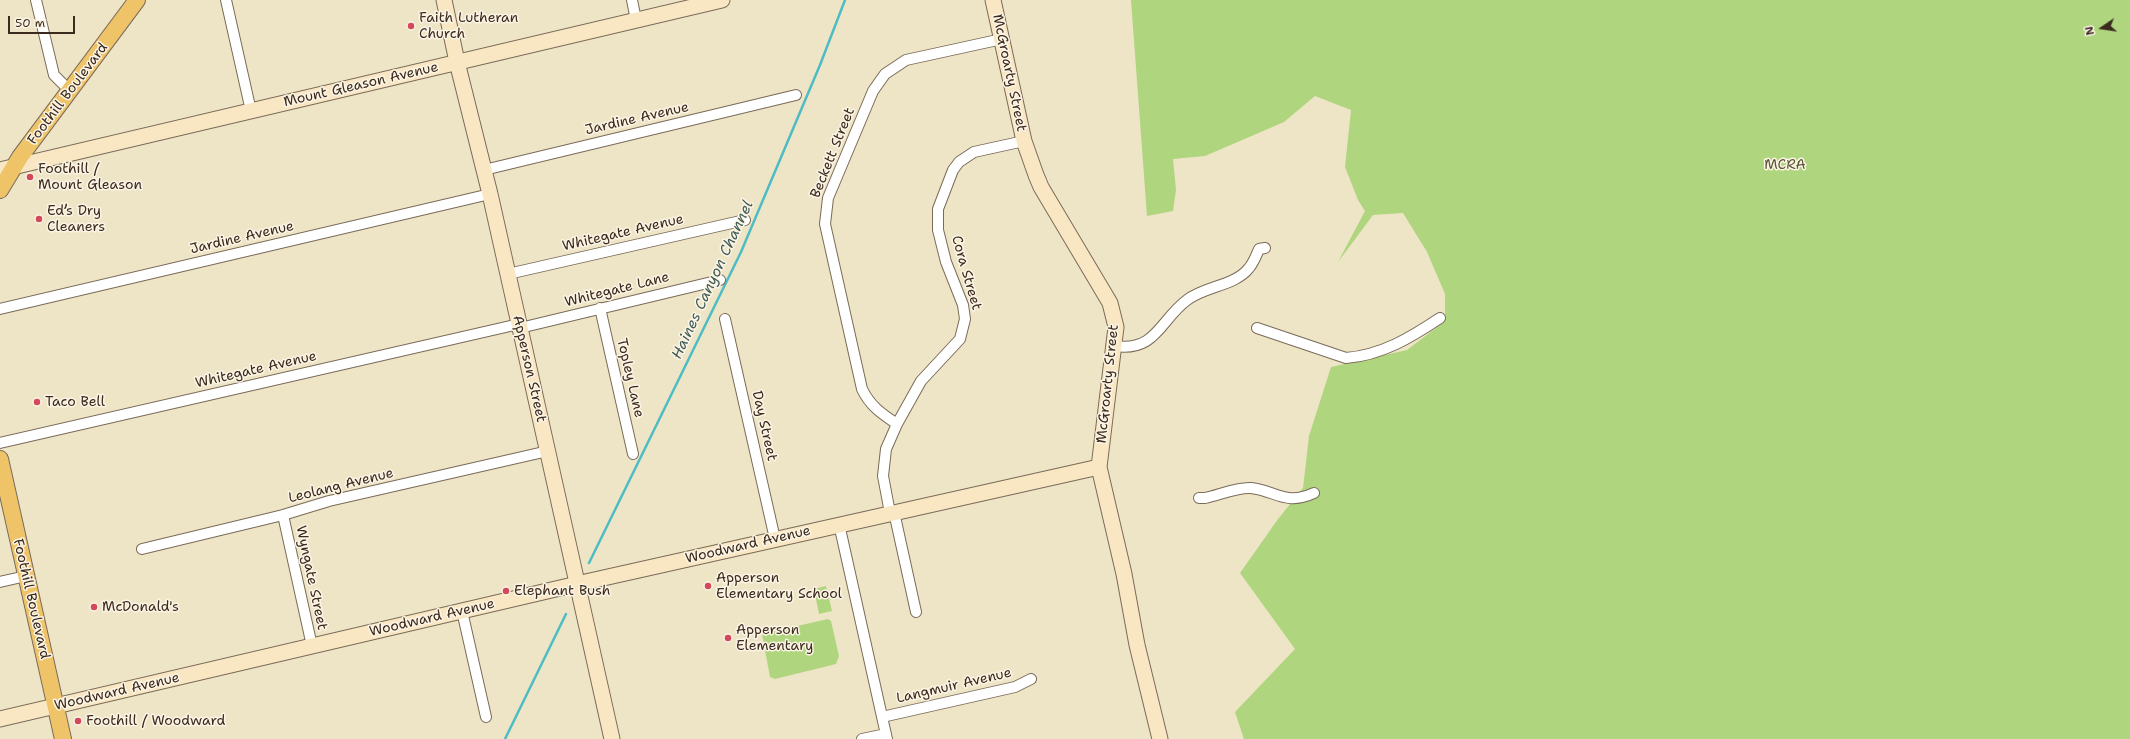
<!DOCTYPE html>
<meta charset="utf-8">
<style>
body{margin:0}
#map{position:relative;width:2130px;height:739px;overflow:hidden;background:#eee5c6;font-family:"Shantell Sans",sans-serif}
canvas{display:block}
.north{position:absolute;left:2082px;top:8px;width:40px;height:40px;-webkit-text-stroke:3px #fcf5e5;paint-order:stroke;rotate:257deg;font-size:11px;font-weight:700;line-height:16px;text-align:center;color:#3b2a1e}
.north::after{content:'';display:block;margin:auto;width:14px;height:18px;background:#3b2a1e;clip-path:polygon(50% 0,100% 100%,50% 72%,0 100%)}
.scale{position:absolute;left:8px;top:16px;width:67px;height:18px;box-sizing:border-box;border:2px solid #3b2a1e;border-top:0;padding-left:5px;font-size:12px;line-height:14px;white-space:nowrap;color:#3b2a1e;-webkit-text-stroke:3px #fcf5e5;paint-order:stroke}
</style>
<div id="map">
<canvas width="2130" height="739"></canvas>
<div class="north">N</div>
<div class="scale">50 m</div>
</div>
<script>
const c = document.querySelector('canvas').getContext('2d');
c.lineJoin = 'round';
function paint(path, color) { c.fillStyle = color; c.fill(path, 'evenodd'); }
function trace(path, color, width, dash) { c.strokeStyle = color; c.lineWidth = width; c.lineCap = dash ? 'butt' : 'round'; c.setLineDash(dash || []); c.stroke(path); }
function drawText(font, color, halo, rows, align = 'center') {
  c.font = font + ' "Shantell Sans",sans-serif'; c.lineWidth = 3; c.setLineDash([]); c.textBaseline = 'middle'; c.strokeStyle = halo; c.fillStyle = color; for (const [text, x, y, turn = 0] of rows) {
    c.save(); c.translate(x, y); c.rotate((+turn || 0) * Math.PI / 180); c.textAlign = isNaN(turn) ? turn : align; if (halo) c.strokeText(text, 0, 0); c.fillText(text, 0, 0); c.restore();
  }
}
paint(new Path2D(`
 M 1131,0 L 2130,0 L 2130,739 L 1244,739 L 1235,712 L 1295,649 L 1240,573 L 1278,519 L 1303,488 L 1309,436 L 1331,367 L 1407,350 L 1445,321 L 1445,294 L 1427,252 L 1403,213 L 1373,215 L 1338,262 L 1365,211 L 1358,200 L 1345,167 L 1351,110 L 1315,96 L 1284,122 L 1205,156 L 1173,159 L 1176,190 L 1173,211 L 1147,216 Z
 M 826,586 L 832,611 L 819,614 L 814,589 Z
 M 828,619 L 831,621 L 839,656 L 836,664 L 775,679 L 770,677 L 762,634 Z`), '#afd57f');
trace(new Path2D(`
 M 589,563 L 741,252 L 820,65 L 845,0
 M 505,739 L 566,614`), '#4dbcc4', 2.5);
const street = new Path2D(`
 M 36,0 L 54,75 L 69,90
 M 226,0 L 251,111
 M 632,0 L 636,20
 M 484,170 L 796,95
 M 508,274 L 745,220
 M 600,308 L 633,454
 M 0,309 L 490,194
 M 725,319 L 775,539
 M 520,328 L 720,280
 M 1257,328 L 1346,358 C 1382,355 1410,338 1440,318
 M 1115,346 C 1156,352 1160,320 1187,300 C 1205,286 1235,286 1249,268 C 1254,262 1256,256 1259,249 L 1265,248
 M 897,424 C 882,414 870,406 862,389 L 825,224 L 828,198 L 873,91 L 885,74 L 906,60 L 1002,39
 M 0,443 L 519,324
 M 1199,498 L 1205,498 C 1219,495 1237,487 1251,488 C 1277,491 1285,506 1314,493
 M 894,512 L 916,612
 M 890,513 L 883,476 L 886,449 L 897,424 L 921,381 L 960,339 L 965,319 L 963,305 L 946,262 L 938,230 L 938,209 L 953,170 L 959,162 L 974,152 L 1024,141
 M 283,515 L 312,646
 M 839,524 L 887,739
 M 142,549 L 283,515 L 329,501 L 548,451
 M 0,582 L 26,576
 M 462,611 L 486,717
 M 882,717 L 1015,687 L 1031,679
 M 862,739 L 886,734`);
const secondary = new Path2D(`
 M 444,0 L 457,62 L 490,194 L 612,739
 M 993,0 L 1024,141 L 1036,175 L 1041,187 L 1110,303 L 1116,327 L 1099,467 L 1124,574 L 1137,645 L 1160,739
 M 0,170 L 722,0
 M 0,719 L 590,581 L 1099,467`);
const primary = new Path2D(`
 M 0,190 L 20,157 L 137,0
 M 0,459 L 63,739`);
trace(street, '#7a6b59', 12);
trace(secondary, '#7a6b59', 17);
trace(primary, '#7a6b59', 18);
trace(street, '#fff', 10);
trace(secondary, '#f9e7c3', 15);
trace(primary, '#efc469', 16);
for (const [x, y, r, color] of [
 [411,26,4,"#d1495b"],
 [30,177,4,"#d1495b"],
 [39,219,4,"#d1495b"],
 [37,402,4,"#d1495b"],
 [708,586,4,"#d1495b"],
 [506,591,4,"#d1495b"],
 [94,607,4,"#d1495b"],
 [728,638,4,"#d1495b"],
 [78,721,4,"#d1495b"]
]) { const dot = new Path2D(); dot.arc(x, y, r, 0, 2 * Math.PI); c.fillStyle = color; c.fill(dot); trace(dot, '#fcf5e5', 1.5); }
drawText('14px', '#3b2a1e', '#fcf5e5', [
 ["Faith Lutheran",419,18],
 ["Church",419,34],
 ["Foothill /",38,169],
 ["Mount Gleason",38,185],
 ["Ed’s Dry",47,211],
 ["Cleaners",47,227],
 ["Taco Bell",45,402],
 ["Apperson",716,578],
 ["Elementary School",716,594],
 ["Elephant Bush",514,591],
 ["McDonald's",102,607],
 ["Apperson",736,630],
 ["Elementary",736,646],
 ["Foothill / Woodward",86,721]
], 'left');
drawText('14px', '#3b2a1e', '#fcf5e5', [
 ["McGroarty Street",1009,73,78],
 ["Mount Gleason Avenue",361,85,-13],
 ["Foothill Boulevard",68,94,-53],
 ["Jardine Avenue",637,119,-13],
 ["Beckett Street",833,153,-68],
 ["Whitegate Avenue",623,233,-13],
 ["Jardine Avenue",242,238,-13],
 ["Cora Street",966,273,74],
 ["Whitegate Lane",617,290,-14],
 ["Apperson Street",529,369,77],
 ["Whitegate Avenue",256,370,-13],
 ["Topley Lane",630,378,77],
 ["McGroarty Street",1108,384,-84],
 ["Day Street",764,426,77],
 ["Leolang Avenue",341,486,-14],
 ["Woodward Avenue",748,545,-13],
 ["Wyngate Street",311,578,78],
 ["Foothill Boulevard",31,599,77],
 ["Woodward Avenue",432,618,-13],
 ["Langmuir Avenue",954,686,-13],
 ["Woodward Avenue",117,692,-13]
]);
drawText('14px', '#585536', '#fcf5e5', [
 ["MCRA",1785,165]
]);
drawText('italic 15px', '#415d58', '#fcf5e5', [
 ["Haines Canyon Channel",713,280,-65]
]);
</script>
